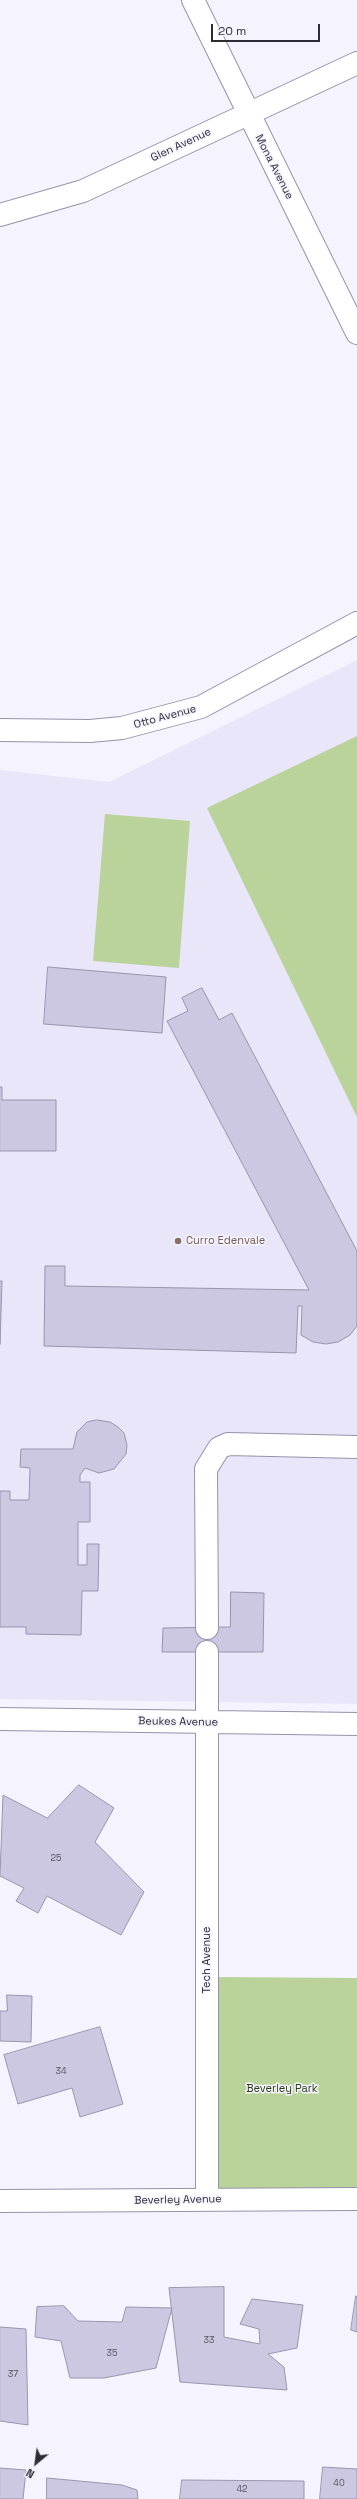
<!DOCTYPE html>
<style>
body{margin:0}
#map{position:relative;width:357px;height:2499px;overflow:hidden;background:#f5f4fe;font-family:"Space Grotesk",sans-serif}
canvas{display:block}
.north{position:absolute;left:16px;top:2443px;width:40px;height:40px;-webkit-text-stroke:3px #f5f4fe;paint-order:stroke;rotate:209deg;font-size:11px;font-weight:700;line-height:16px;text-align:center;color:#2d2c35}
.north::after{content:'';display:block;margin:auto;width:14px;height:18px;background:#2d2c35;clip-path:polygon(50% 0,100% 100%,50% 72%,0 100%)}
.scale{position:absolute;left:211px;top:24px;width:109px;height:18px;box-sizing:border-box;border:2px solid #2d2c35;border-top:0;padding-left:5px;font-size:12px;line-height:14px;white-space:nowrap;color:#2d2c35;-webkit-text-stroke:3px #f5f4fe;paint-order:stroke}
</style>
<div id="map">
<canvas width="357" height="2499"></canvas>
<div class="north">N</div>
<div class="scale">20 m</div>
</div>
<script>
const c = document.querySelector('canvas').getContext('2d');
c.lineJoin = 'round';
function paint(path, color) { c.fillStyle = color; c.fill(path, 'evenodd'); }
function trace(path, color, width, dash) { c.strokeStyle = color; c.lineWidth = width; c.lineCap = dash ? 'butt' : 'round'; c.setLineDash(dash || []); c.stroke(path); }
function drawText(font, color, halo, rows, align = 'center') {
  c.font = font + ' "Space Grotesk",sans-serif'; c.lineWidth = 3; c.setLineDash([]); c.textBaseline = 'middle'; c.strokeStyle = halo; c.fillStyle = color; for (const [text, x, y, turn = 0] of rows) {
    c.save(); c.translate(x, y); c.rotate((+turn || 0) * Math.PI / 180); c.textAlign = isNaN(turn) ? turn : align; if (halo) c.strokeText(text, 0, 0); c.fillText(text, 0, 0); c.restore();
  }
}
paint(new Path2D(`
 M 357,660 L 357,1704 L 0,1699 L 0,770 L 109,782 Z`), '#e9e6fa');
paint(new Path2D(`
 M 357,736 L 357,1117 L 207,808 Z
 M 105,814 L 190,821 L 179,968 L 93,961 Z
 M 209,1977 L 357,1978 L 357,2199 L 207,2199 Z`), '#bad39b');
const building = new Path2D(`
 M 48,967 L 166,977 L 162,1033 L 44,1024 Z
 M 202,988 L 219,1020 L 232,1013 L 357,1251 L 357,1326 L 350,1335 L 338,1342 L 326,1344 L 313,1342 L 301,1335 L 302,1306 L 298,1306 L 296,1353 L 44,1346 L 45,1266 L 65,1266 L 65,1286 L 309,1290 L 167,1021 L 188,1011 L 182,998 Z
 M 0,1087 L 2,1087 L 2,1100 L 56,1100 L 56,1151 L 0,1151 Z
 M 0,1281 L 2,1281 L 0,1344 Z
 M 97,1420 L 110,1422 L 118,1427 L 124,1433 L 127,1445 L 126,1454 L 114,1469 L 99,1473 L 85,1468 L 80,1475 L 80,1482 L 90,1482 L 90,1522 L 78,1522 L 78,1565 L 87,1565 L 87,1544 L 99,1544 L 98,1591 L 82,1591 L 81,1635 L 26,1634 L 26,1627 L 0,1627 L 0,1491 L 10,1491 L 10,1500 L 29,1500 L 30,1468 L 20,1467 L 21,1449 L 73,1449 L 77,1432 L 87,1422 Z
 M 231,1592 L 264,1593 L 263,1652 L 162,1652 L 163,1628 L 230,1627 Z
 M 79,1785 L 114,1808 L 95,1842 L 144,1892 L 121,1935 L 47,1896 L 38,1913 L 16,1901 L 24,1888 L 0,1876 L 3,1795 L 47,1818 Z
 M 7,1995 L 32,1996 L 31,2042 L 0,2041 L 0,2011 L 7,2011 Z
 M 100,2027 L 123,2104 L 80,2117 L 72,2088 L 18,2104 L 4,2055 Z
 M 224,2287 L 224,2337 L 260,2344 L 259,2329 L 240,2324 L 252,2299 L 303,2305 L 297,2348 L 268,2354 L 284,2367 L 287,2390 L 180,2382 L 169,2288 Z
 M 356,2296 L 357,2297 L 357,2332 L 351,2330 Z
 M 64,2306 L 78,2321 L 122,2322 L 126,2307 L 172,2308 L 156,2368 L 104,2378 L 70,2378 L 61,2341 L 35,2337 L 37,2307 Z
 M 0,2327 L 26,2329 L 28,2425 L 0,2421 Z
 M 323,2467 L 357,2469 L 357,2499 L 320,2499 Z
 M 0,2468 L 26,2470 L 23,2499 L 0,2499 Z
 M 47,2478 L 122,2485 L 137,2490 L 138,2499 L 47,2499 Z
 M 182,2480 L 304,2481 L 304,2499 L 180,2499 Z`);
paint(building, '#ccc8e2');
trace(building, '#9995ad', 1);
const minor = new Path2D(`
 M 193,0 L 357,333
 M 0,215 L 83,191 L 357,63
 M 0,730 L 90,731 L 122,728 L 201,707 L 357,623
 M 207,1628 L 206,1469 L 219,1448 L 228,1444 L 357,1447
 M 0,1719 L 357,1724
 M 207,2199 L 207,1652
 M 0,2201 L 357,2199`);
trace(minor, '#9592aa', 24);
trace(minor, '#fff', 22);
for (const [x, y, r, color] of [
 [178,1241,4,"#8d6e63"]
]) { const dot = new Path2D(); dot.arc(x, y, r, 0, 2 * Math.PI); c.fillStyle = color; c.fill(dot); trace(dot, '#f5f4fe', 1.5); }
drawText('9px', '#555360', null, [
 ["25",56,1859],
 ["34",61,2072],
 ["33",209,2341],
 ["35",112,2354],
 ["37",13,2375],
 ["40",339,2484],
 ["42",242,2490]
]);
drawText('11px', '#2d2c35', '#f5f4fe', [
 ["Glen Avenue",181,145,-25],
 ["Mona Avenue",274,167,63],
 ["Otto Avenue",165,717,-15],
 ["Beukes Avenue",178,1722,1],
 ["Tech Avenue",207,1960,-90],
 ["Beverley Avenue",178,2200,-1]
]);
drawText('11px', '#785e54', '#f5f4fe', [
 ["Curro Edenvale",186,1241]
], 'left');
drawText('11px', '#2c3a15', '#f5f4fe', [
 ["Beverley Park",282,2089]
]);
</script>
